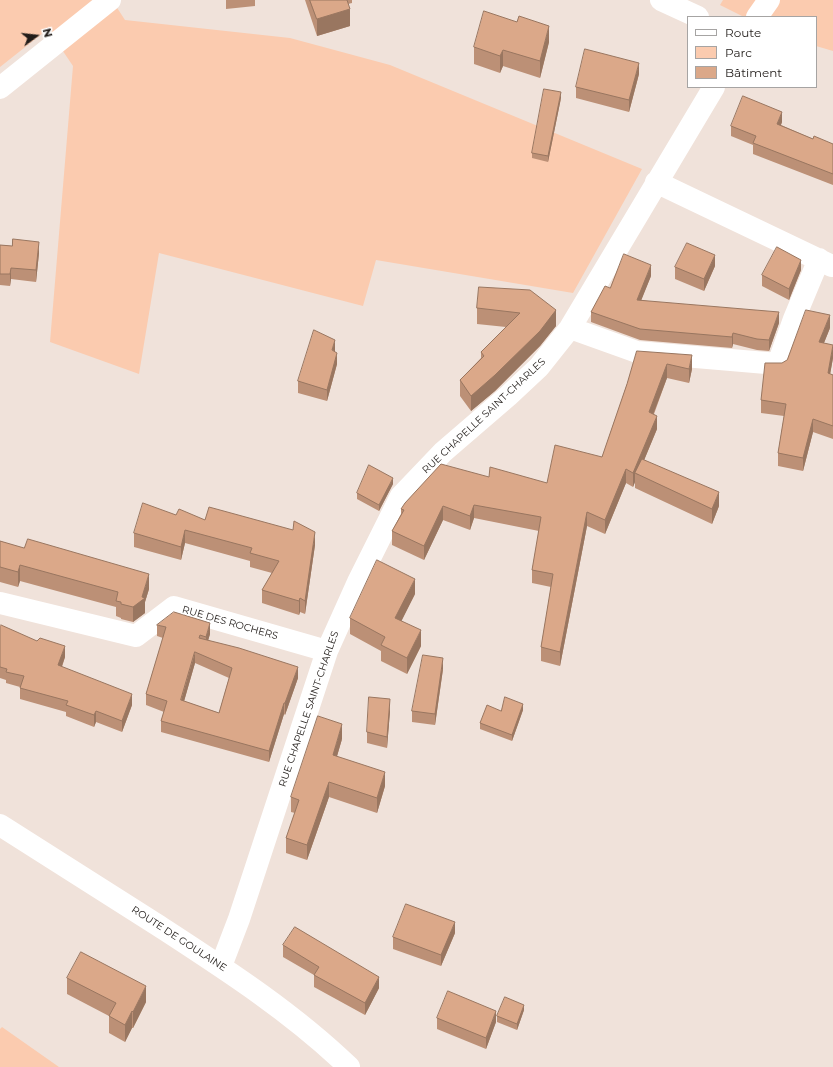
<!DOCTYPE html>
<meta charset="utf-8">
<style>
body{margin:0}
#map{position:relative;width:833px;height:1067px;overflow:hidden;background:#f0e2da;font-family:Montserrat,sans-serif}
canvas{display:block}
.legend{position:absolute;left:687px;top:16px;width:130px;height:72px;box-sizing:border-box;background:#fff;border:1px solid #a6a4a3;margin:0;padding:5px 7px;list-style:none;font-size:12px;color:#211c19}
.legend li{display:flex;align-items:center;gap:8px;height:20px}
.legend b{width:20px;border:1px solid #a6a4a3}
.north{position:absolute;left:16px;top:16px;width:40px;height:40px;-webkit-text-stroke:3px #fff;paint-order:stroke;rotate:75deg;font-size:11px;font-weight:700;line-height:16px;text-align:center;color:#211c19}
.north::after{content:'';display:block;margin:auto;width:14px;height:18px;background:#211c19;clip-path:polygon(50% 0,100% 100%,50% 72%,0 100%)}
</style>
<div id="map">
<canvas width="833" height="1067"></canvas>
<ul class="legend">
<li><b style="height:5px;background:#fff"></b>Route</li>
<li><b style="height:11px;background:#fbcbaf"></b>Parc</li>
<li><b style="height:11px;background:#dba889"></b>Bâtiment</li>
</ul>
<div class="north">N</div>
</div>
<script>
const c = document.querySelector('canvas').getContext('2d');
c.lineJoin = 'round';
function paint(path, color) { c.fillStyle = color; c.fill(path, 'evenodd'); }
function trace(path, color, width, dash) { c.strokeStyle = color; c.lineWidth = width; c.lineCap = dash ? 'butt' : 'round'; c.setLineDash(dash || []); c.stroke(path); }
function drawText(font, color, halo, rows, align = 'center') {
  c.font = font + ' Montserrat,sans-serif'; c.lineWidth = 3; c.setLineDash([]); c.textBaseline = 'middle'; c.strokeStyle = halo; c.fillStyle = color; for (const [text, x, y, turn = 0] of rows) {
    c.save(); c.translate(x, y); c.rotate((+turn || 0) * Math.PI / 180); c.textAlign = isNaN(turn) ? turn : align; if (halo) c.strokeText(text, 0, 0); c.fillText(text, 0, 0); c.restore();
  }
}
paint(new Path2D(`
 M 0,0 L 112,0 L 125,20 L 290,38 L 390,65 L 642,169 L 573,293 L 376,260 L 363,306 L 159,253 L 139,374 L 50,342 L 73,66 L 48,29 L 0,67 Z
 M 723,0 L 833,0 L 833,51 L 816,46 L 816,17 L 744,17 L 720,5 Z
 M 2,1027 L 59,1067 L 0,1067 L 0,1029 Z`), '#fbcbaf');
trace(new Path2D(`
 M 661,0 L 698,17
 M 757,17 L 769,0
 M 0,88 L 110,0
 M 656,182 L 832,266
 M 570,328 L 637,352 L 778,364 L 794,319 L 819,259
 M 0,603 L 136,636 L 174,607 L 327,651
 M 221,966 L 239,919 L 327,651 L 358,582 L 401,496 L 443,452 L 508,396 L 539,367 L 570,328 L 714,87`), '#fff', 22);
trace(new Path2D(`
 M 0,825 C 53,859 106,892 159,926 C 225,969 292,1012 349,1067`), '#fff', 22);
paint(new Path2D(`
 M 226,0 L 255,0 L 255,6 L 226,9 Z
 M 305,0 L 352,0 L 352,3 L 348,4 L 350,26 L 317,36 Z
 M 549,42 L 540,78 L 503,66 L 500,73 L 474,64 L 474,47 Z
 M 639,74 L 629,112 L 576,98 L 576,87 Z
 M 561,98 L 548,162 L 532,158 L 532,153 Z
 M 782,122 L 781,125 L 813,139 L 833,144 L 833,185 L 753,154 L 753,145 L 731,136 L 731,126 Z
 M 0,245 L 12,246 L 39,253 L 36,282 L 11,279 L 10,286 L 0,285 Z
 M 715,266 L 704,291 L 675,279 L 675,267 Z
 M 801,270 L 789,300 L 762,286 L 762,275 Z
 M 651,276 L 641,300 L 779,323 L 769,351 L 757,350 L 733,344 L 732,348 L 640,340 L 591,322 L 591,312 L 610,288 Z
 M 479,287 L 556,326 L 540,346 L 495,391 L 471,411 L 460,396 L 460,380 L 481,358 L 481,352 L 506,327 L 477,324 L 477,308 Z
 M 830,328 L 824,343 L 833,358 L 830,374 L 833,375 L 833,439 L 813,432 L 803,471 L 778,466 L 778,453 L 784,416 L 761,413 L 761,400 L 787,360 Z
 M 637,351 L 692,369 L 689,383 L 667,378 L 654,414 L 657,429 L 644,460 L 719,506 L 712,524 L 635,488 L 635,482 L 633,487 L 626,483 L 605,534 L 587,526 L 560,666 L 541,661 L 541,647 L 551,587 L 532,583 L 532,570 L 539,531 L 474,518 L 470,530 L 443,520 L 424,560 L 392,545 L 392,531 L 401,514 L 401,509 L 489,477 L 547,483 L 602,457 L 627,384 Z
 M 335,352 L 337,364 L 327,401 L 298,393 L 298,381 Z
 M 393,484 L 379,511 L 357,499 L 357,493 Z
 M 176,515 L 205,520 L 315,545 L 305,614 L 300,612 L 299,615 L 262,603 L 262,590 L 272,573 L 250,567 L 250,561 L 185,543 L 181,560 L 134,547 L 134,533 Z
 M 0,541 L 149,589 L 145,602 L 145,613 L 133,622 L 121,619 L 121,618 L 116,616 L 116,607 L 20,581 L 18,587 L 0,582 Z
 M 415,594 L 401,621 L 421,646 L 407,674 L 381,661 L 381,651 L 350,634 L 350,618 Z
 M 157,625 L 210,634 L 208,640 L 298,678 L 285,715 L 284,714 L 269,762 L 161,732 L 161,721 L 164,712 L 146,705 L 146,694 L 163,638 L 157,636 ZM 195,663 L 229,678 L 219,713 L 184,701 Z
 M 0,626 L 65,657 L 62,667 L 132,705 L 122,732 L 96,722 L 94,727 L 66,716 L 66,712 L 20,699 L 20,687 L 6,683 L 6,680 L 0,678 Z
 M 443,669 L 435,725 L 412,722 L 412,711 Z
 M 523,710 L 512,741 L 480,729 L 480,723 L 501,711 Z
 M 390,711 L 387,748 L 367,743 L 367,732 Z
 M 342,739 L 337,756 L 385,786 L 377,813 L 329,797 L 307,860 L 286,853 L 286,838 L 295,813 L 291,812 L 291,797 Z
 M 455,933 L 441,966 L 393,949 L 393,937 Z
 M 283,945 L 379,988 L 365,1015 L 314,987 L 314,975 L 283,957 Z
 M 67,978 L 146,1002 L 133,1028 L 132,1028 L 125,1042 L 109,1033 L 109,1016 L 67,994 Z
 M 524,1010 L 517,1030 L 497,1022 L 497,1016 Z
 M 437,1018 L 496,1022 L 486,1049 L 437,1029 Z`), '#bc9076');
paint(new Path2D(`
 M 350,9 L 350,26 L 317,36 L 317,19 Z
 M 549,26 L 549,42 L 540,78 L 540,61 Z
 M 503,50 L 503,66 L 500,73 L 500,56 Z
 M 639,63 L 639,74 L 629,112 L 629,100 Z
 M 561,92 L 561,98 L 548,162 L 548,156 Z
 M 782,112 L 782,122 L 777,134 L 777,124 Z
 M 39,242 L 39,253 L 36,282 L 36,270 Z
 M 715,255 L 715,266 L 704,291 L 704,279 Z
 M 801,260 L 801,270 L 789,300 L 789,289 Z
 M 651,265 L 651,276 L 637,311 L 637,300 Z
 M 11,268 L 11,279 L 10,286 L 10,274 Z
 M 556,310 L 556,326 L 540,346 L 495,391 L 471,411 L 471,396 Z
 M 779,312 L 779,323 L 769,351 L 769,340 Z
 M 830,315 L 830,328 L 819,355 L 819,342 Z
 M 733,333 L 733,344 L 732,348 L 732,337 Z
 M 335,340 L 335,352 L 332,350 Z
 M 833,345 L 833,358 L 828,386 L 828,373 Z
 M 337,353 L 337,364 L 327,401 L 327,390 Z
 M 692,355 L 692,369 L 689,383 L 689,369 Z
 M 667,364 L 667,378 L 649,425 L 649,412 Z
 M 657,416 L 657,429 L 638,475 L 635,473 L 635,482 L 633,487 L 633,473 Z
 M 813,419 L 813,432 L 803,471 L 803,458 Z
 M 626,469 L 626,483 L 605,534 L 605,520 Z
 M 393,478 L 393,484 L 379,511 L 379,505 Z
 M 719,492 L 719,506 L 712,524 L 712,509 Z
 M 474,505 L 474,518 L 470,530 L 470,516 Z
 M 443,506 L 443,520 L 424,560 L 424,546 Z
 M 587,512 L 587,526 L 560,666 L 560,652 Z
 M 185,530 L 185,543 L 181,560 L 181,547 Z
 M 315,532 L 315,545 L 305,614 L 305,601 Z
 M 20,565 L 20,581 L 18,587 L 18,572 Z
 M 149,574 L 149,589 L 145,602 L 145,613 L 133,622 L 133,607 L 142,597 Z
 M 415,579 L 415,594 L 395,634 L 395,618 Z
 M 300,598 L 300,612 L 299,615 L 299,601 Z
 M 210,623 L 210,634 L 206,648 L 206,637 Z
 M 421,630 L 421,646 L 407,674 L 407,658 Z
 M 65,646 L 65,657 L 58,677 L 58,665 Z
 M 195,652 L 195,663 L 181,712 L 181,700 Z
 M 443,658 L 443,669 L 435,725 L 435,714 Z
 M 298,667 L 298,678 L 285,715 L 285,703 Z
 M 132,694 L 132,705 L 122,732 L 122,721 Z
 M 390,699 L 390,711 L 387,748 L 387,737 Z
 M 284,703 L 284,714 L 269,762 L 269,751 Z
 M 523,704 L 523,710 L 512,741 L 512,735 Z
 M 96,711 L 96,722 L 94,727 L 94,715 Z
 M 342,724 L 342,739 L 333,770 L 333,755 Z
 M 385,772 L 385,786 L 377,813 L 377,798 Z
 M 329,782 L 329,797 L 307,860 L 307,845 Z
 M 455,922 L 455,933 L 441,966 L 441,955 Z
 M 379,977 L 379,988 L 365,1015 L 365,1003 Z
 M 146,986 L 146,1002 L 133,1028 L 133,1012 Z
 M 524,1005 L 524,1010 L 517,1030 L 517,1024 Z
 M 132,1011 L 132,1028 L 125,1042 L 125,1025 Z
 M 496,1011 L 496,1022 L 486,1049 L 486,1038 Z`), '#997660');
const building = new Path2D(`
 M 310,0 L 347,0 L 350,9 L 317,19 Z
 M 484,11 L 517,22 L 519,16 L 549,26 L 540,61 L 503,50 L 500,56 L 474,47 Z
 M 585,49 L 639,63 L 629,100 L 576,87 Z
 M 544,89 L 561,92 L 548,156 L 532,153 Z
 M 743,96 L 782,112 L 777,124 L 813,139 L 814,136 L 833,144 L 833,174 L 753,143 L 756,136 L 731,126 Z
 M 13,239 L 39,242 L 36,270 L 11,268 L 10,274 L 0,274 L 0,245 L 12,246 Z
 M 687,243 L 715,255 L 704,279 L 675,267 Z
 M 777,247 L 801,260 L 789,289 L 762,275 Z
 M 624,254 L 651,265 L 637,300 L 779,312 L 769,340 L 757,339 L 733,333 L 732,337 L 640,329 L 591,312 L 605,286 L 610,288 Z
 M 479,287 L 530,290 L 556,310 L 540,331 L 495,375 L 471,396 L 460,380 L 484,356 L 481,352 L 520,313 L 477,308 Z
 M 806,310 L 830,315 L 819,342 L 833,345 L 828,373 L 833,375 L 833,426 L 813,419 L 803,458 L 778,453 L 786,404 L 761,400 L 765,363 L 782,363 L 787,360 Z
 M 314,330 L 335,340 L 332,350 L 337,353 L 327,390 L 298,381 Z
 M 637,351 L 692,355 L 689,369 L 667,364 L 649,412 L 657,416 L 633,473 L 626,469 L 605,520 L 587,512 L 560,652 L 541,647 L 553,574 L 532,570 L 541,517 L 474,505 L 470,516 L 443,506 L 424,546 L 392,531 L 404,510 L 401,509 L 405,503 L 441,464 L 489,477 L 490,467 L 547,483 L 555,445 L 602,457 L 627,384 Z
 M 642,459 L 719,492 L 712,509 L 635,473 Z
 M 369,465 L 393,478 L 379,505 L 357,493 Z
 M 143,503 L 176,515 L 179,509 L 205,520 L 209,507 L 293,530 L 294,521 L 315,532 L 305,601 L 300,598 L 299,601 L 262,590 L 279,561 L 250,553 L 252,548 L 185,530 L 181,547 L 134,533 Z
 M 28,539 L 149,574 L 142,597 L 145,598 L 133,607 L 121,604 L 121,602 L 116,601 L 118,592 L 20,565 L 18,572 L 0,567 L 0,541 L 24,548 Z
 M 377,560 L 415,579 L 395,618 L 421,630 L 407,658 L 381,645 L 385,637 L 350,618 Z
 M 174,612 L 210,623 L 206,637 L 200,635 L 199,638 L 239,648 L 298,667 L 285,703 L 284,703 L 269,751 L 161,721 L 167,701 L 146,694 L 166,627 L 157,625 ZM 195,652 L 232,668 L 219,713 L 181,700 Z
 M 1,625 L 37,641 L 40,638 L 65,646 L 58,665 L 132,694 L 122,721 L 96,711 L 94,715 L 66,705 L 68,701 L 20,688 L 24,676 L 6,672 L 7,669 L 0,667 L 0,626 Z
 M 423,655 L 443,658 L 435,714 L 412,711 Z
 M 369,697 L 390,699 L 387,737 L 367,732 Z
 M 505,697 L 523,704 L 512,735 L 480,723 L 487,705 L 501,711 Z
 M 318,716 L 342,724 L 333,755 L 385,772 L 377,798 L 329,782 L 307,845 L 286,838 L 299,800 L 291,797 Z
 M 406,904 L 455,922 L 441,955 L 393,937 Z
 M 295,927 L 379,977 L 365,1003 L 314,975 L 319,967 L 283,945 Z
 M 81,952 L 146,986 L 133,1012 L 132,1011 L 125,1025 L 109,1016 L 116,1003 L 67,978 Z
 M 448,991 L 496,1011 L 486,1038 L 437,1018 Z
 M 505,997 L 524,1005 L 517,1024 L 497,1016 Z`);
paint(building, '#dba889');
trace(building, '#997660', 1);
drawText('10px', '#211c19', '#fff', [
 ["RUE CHAPELLE SAINT-CHARLES",484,416,-43],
 ["RUE DES ROCHERS",230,623,16],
 ["RUE CHAPELLE SAINT-CHARLES",309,709,-71],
 ["ROUTE DE GOULAINE",179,939,33]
]);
</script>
